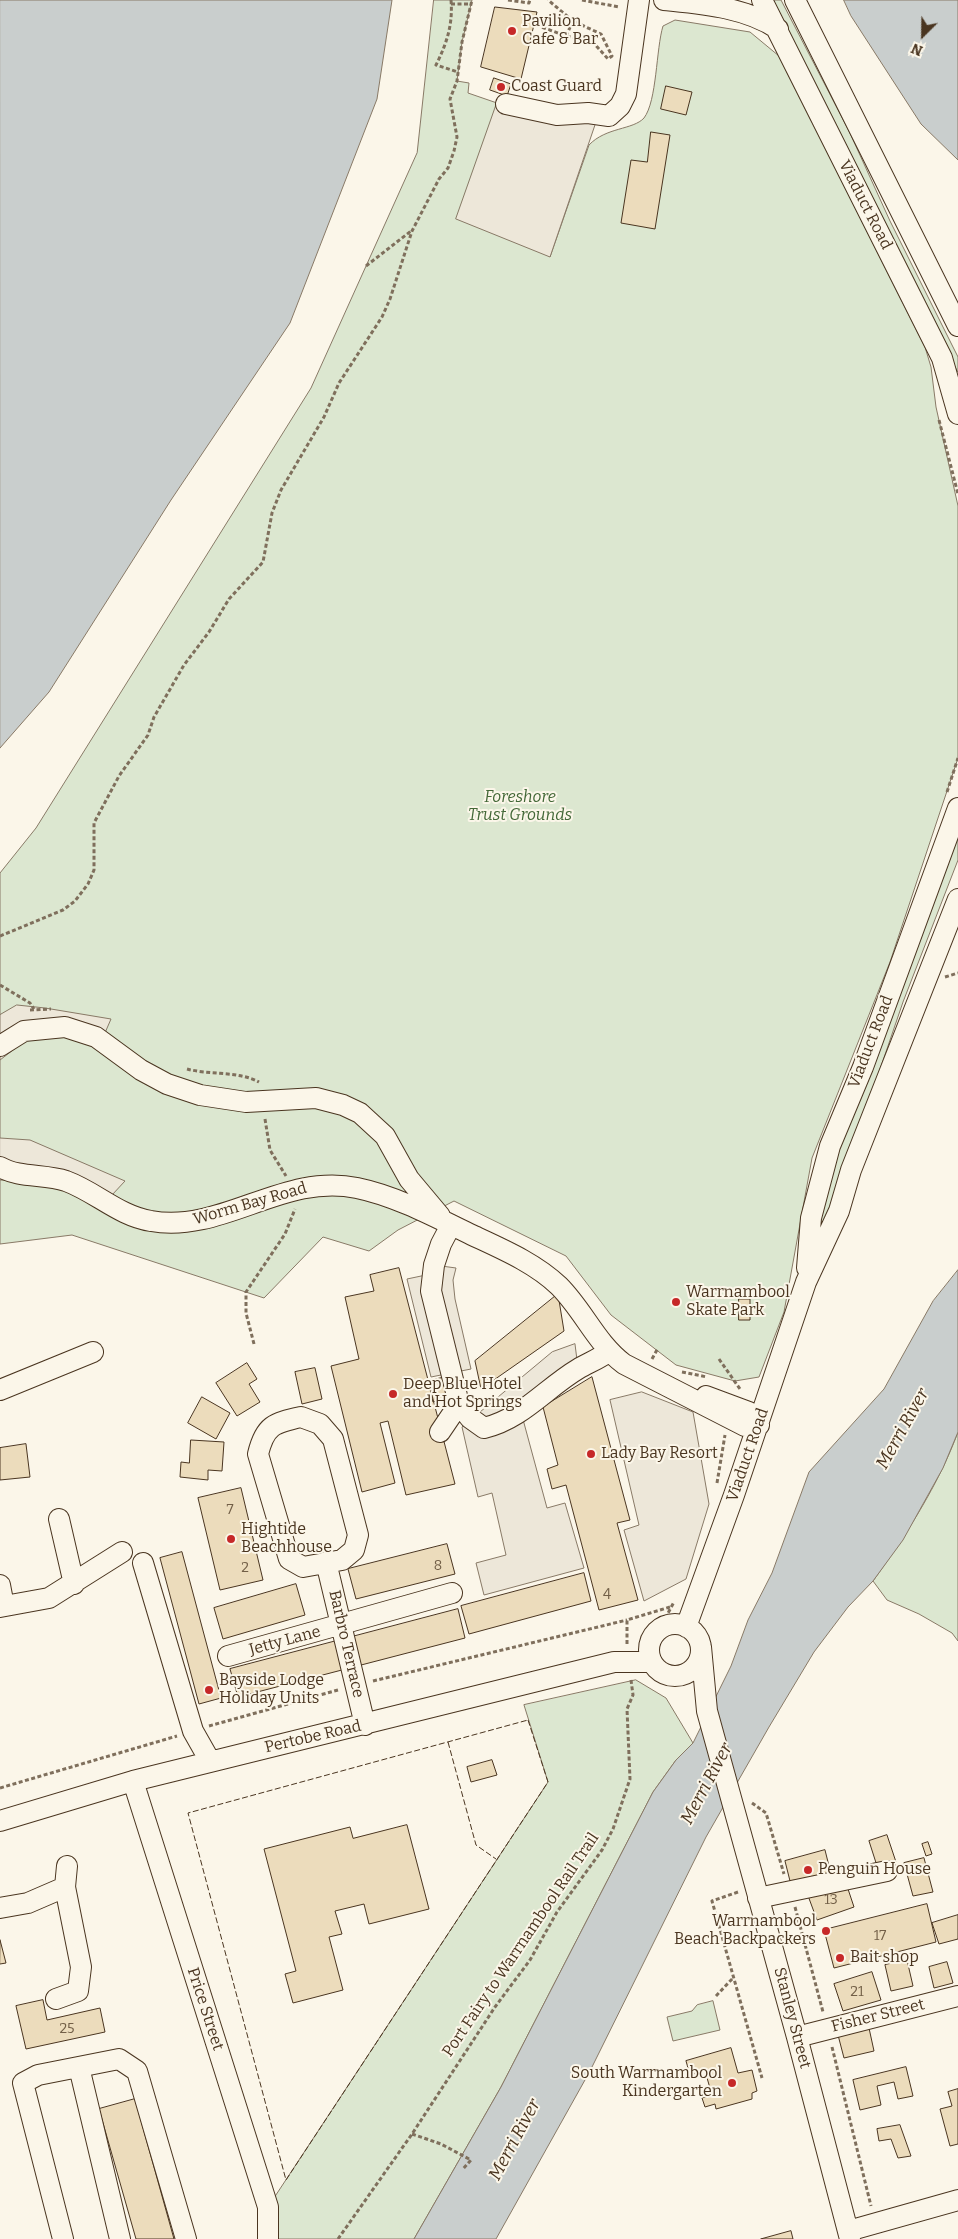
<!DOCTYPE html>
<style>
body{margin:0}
#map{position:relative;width:958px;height:2239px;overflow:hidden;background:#fbf6e9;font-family:Bitter,serif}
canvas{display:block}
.north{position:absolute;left:898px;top:10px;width:50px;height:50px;-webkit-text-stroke:4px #fbf6e9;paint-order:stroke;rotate:203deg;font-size:14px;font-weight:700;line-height:20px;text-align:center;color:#4a3520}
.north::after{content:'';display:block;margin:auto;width:18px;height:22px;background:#4a3520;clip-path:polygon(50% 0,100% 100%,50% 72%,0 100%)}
</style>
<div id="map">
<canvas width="958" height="2239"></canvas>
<div class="north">N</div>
</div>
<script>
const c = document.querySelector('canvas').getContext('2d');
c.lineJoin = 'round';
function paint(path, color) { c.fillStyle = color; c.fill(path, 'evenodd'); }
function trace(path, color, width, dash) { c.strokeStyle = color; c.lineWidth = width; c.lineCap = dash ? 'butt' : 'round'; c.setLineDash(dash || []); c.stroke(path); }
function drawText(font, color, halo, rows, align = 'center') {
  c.font = font + ' Bitter,serif'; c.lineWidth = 4; c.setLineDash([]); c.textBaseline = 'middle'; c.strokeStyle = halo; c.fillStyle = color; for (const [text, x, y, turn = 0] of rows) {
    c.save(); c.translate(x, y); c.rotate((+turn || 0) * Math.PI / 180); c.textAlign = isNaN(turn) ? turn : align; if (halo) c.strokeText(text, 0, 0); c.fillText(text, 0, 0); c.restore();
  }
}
const green = new Path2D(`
 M 434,0 L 472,0 L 462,42 L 457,81 L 469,83 L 468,93 L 497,103 L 550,257 L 589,145 C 606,127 633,130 644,118 C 657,101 656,49 663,26 L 675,20 L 750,32 L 779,56 L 925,347 L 931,367 L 936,407 L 958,506 L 958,758 L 890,962 L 812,1158 L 784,1312 L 759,1377 L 735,1381 L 676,1365 L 611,1315 L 566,1256 L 454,1201 L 398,1230 L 369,1251 L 323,1237 L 264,1298 L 72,1235 L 0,1244 L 0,873 L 36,828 L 311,388 L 417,153 Z
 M 762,0 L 781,0 L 849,131 L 890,221 L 958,357 L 958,372 Z
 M 958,822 L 958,860 L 903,1002 L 817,1254 L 815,1223 L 826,1182 Z
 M 958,1432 L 958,1641 L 952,1633 L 919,1614 L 887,1600 L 873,1581 C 906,1535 938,1486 958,1432 Z
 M 636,1680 L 666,1698 L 693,1743 L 676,1760 L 653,1792 L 501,2087 L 414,2239 L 268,2239 L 268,2207 L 548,1782 L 524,1705 Z
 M 713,2001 L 720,2030 L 673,2041 L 667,2017 L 692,2011 L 697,2005 Z`);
paint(green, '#dce7d0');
trace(green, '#887966', 1);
const parking = new Path2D(`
 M 497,103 L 597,119 L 550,257 L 456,219 Z
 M 17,1005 L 45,1008 L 111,1019 L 101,1042 L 62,1027 L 26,1040 L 0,1060 L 0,1015 Z
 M 0,1138 L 30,1140 L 125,1181 L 112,1195 L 64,1182 L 0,1180 Z
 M 434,1265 L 456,1268 L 453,1280 L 455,1299 L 471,1369 L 431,1377 L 407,1279 L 426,1275 Z
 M 575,1344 L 578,1368 L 521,1412 L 547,1508 L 565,1503 L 584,1568 L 484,1595 L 476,1563 L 506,1555 L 492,1493 L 478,1497 L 462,1427 L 552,1352 Z
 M 642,1392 L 693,1412 L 709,1504 L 686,1579 L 644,1601 L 624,1530 L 639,1525 L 610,1400 Z`);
paint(parking, '#ede7d9');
trace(parking, '#887966', 1);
const water = new Path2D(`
 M 0,0 L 392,0 L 377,99 L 290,323 L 171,500 L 49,692 L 0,748 Z
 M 844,0 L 958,0 L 958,160 L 921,124 L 851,16 Z
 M 958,1270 L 958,1432 L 943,1468 L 903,1540 L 873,1581 L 848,1607 L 814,1652 L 769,1727 L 706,1837 L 590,2071 L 496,2239 L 414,2239 L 501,2087 L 653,1792 L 676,1760 L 693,1743 L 731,1666 L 748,1620 L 772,1573 L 809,1472 L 884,1389 L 933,1301 Z`);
paint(water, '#c9cecd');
trace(water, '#887966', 1);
const building = new Path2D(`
 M 495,7 L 537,12 L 521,79 L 481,67 Z
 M 494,78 L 511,84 L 507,96 L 490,90 Z
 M 666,86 L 692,92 L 686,115 L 661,109 Z
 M 651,132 L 670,135 L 655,229 L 621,223 L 631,160 L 647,162 Z
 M 399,1268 L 455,1484 L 406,1495 L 388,1421 L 380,1423 L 395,1483 L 362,1492 L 331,1366 L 359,1359 L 345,1297 L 374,1291 L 370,1275 Z
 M 558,1294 L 564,1331 L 481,1389 L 475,1361 Z
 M 739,1299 L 750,1299 L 750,1320 L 739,1320 Z
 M 247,1363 L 257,1379 L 249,1384 L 260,1402 L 237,1416 L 216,1383 Z
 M 315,1368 L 322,1399 L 302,1404 L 295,1372 Z
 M 460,1374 L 465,1394 L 433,1402 L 428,1381 Z
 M 592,1377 L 630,1520 L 617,1523 L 638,1600 L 599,1610 L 566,1485 L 552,1489 L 547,1469 L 558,1465 L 543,1407 Z
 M 202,1397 L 230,1413 L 216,1439 L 188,1423 Z
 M 191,1440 L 224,1442 L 222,1471 L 208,1470 L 208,1480 L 180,1477 L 181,1462 L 189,1463 Z
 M 26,1444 L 30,1477 L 0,1480 L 0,1448 Z
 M 241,1488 L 263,1580 L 220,1590 L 198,1498 Z
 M 447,1544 L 455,1574 L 356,1599 L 348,1569 Z
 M 182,1552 L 221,1698 L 199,1704 L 160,1558 Z
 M 584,1573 L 591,1601 L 469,1634 L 461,1606 Z
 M 296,1584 L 305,1615 L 223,1639 L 214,1608 Z
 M 458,1609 L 465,1638 L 238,1697 L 230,1669 Z
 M 492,1760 L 497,1775 L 471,1782 L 467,1767 Z
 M 407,1825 L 429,1909 L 369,1924 L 364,1904 L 335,1911 L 342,1934 L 329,1937 L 343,1990 L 293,2003 L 285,1974 L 296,1971 L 264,1849 L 350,1827 L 353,1838 Z
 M 887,1835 L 896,1862 L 878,1869 L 869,1841 Z
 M 928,1842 L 932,1854 L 926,1856 L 922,1844 Z
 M 825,1850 L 832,1878 L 792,1889 L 785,1861 Z
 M 924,1858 L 933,1892 L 913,1896 L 904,1863 Z
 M 845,1880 L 854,1907 L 817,1920 L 807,1893 Z
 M 927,1904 L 936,1942 L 834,1968 L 824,1930 Z
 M 958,1915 L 958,1939 L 939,1944 L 932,1923 Z
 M 0,1940 L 6,1963 L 0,1964 Z
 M 907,1960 L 913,1986 L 891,1991 L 885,1965 Z
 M 947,1962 L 953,1983 L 934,1988 L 929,1967 Z
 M 872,1972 L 881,2000 L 843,2011 L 834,1984 Z
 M 43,2000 L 47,2020 L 100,2008 L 105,2032 L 26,2049 L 16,2006 Z
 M 869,2028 L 874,2051 L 844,2058 L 838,2035 Z
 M 731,2048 L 738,2073 L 752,2070 L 757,2091 L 752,2093 L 752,2099 L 716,2109 L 715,2104 L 705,2107 L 702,2098 L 712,2095 L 705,2071 L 690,2075 L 686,2061 Z
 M 906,2067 L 913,2096 L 898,2099 L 894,2082 L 877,2086 L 881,2105 L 860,2110 L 853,2080 Z
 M 958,2089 L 958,2144 L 950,2146 L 940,2109 L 952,2106 L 948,2092 Z
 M 135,2099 L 174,2239 L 136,2239 L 99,2109 Z
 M 900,2125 L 911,2156 L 898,2158 L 891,2139 L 879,2141 L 877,2129 Z
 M 791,2231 L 793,2239 L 761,2239 Z`);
paint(building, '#ecdcbc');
trace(building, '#4a3520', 1);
const minor = new Path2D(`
 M 664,0 C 702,4 745,7 778,29
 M 762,0 L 942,358 L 958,414
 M 795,0 L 958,326
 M 506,104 L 557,115 L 588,113 L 609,116 L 620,106 L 626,94 L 639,0
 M 0,1046 L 24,1031 L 65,1027 L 96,1037 L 141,1070 L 167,1084 L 200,1095 L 246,1102 L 316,1098 L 343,1105 L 360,1113 L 385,1136 L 409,1179 L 440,1216
 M 0,1167 C 19,1178 45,1174 66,1181 C 96,1192 119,1216 151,1221 C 222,1234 284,1172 357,1188 C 396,1196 435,1217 472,1235 C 502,1249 535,1263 559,1286 C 584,1311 596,1343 624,1364 L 745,1426 L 759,1425
 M 451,1225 L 441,1244 L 434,1265 L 431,1291 L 459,1404 L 470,1418 L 484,1428 C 522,1419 546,1388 578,1369 C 588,1363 599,1359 608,1352
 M 807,1268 L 811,1218 L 830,1146 L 863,1067 L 958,808
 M 0,1390 L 93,1352
 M 706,1396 L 749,1412 L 759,1425
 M 301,1417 L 320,1424 L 333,1439 L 358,1535 L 354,1550 L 342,1560 L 303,1567 L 289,1559 L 258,1454 C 265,1425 274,1423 301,1417 Z
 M 440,1432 L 459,1404
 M 59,1519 L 74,1584
 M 326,1562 L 365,1725
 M 143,1563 L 193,1731 L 210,1761
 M 0,1585 L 4,1606
 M 0,1607 L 49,1598 L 122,1552
 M649 1650a26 26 0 1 1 52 0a26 26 0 1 1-52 0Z
 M 686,1627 L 734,1495 L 806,1282 L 839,1211 L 851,1170 L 958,899
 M 701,1647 L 707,1711 L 797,2037 L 850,2239
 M 228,1656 L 452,1593
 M 133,1781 L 268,2207 L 268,2239
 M 0,1821 L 133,1781 L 614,1662 L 652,1662
 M 758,1898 L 887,1871
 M 0,1908 L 28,1903 L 65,1887
 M 56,1999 L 78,1991 L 81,1967 L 65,1887 L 67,1866
 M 797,2037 L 958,1996
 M 79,2067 L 120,2239
 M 848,2231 L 958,2200
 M 63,2239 L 23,2083 L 38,2075 L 119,2059 L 137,2071 L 186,2239`);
trace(minor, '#4a3520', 22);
trace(new Path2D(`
 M 451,0 C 453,24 447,43 436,65 L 458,72
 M 508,0 L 529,3 L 530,0
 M 582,0 L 619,7
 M 451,4 L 471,4
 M 536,25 L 566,36 L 592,41 L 608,59 L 612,56 L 601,34 L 573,21 L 548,0
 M 566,36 L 573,21
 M 366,266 L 411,231
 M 939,420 L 958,494
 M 947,792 L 958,758
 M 0,936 L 63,910 L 75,901 L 88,884 L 94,870 L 94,823 L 119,776 L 148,735 L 154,717 L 184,665 L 209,632 L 229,599 L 263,562 L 272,513 L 281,490 L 324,417 L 339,383 L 382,317 L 390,299 L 412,231 L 439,179 L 448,168 L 454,151 L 457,137 L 450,99 L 457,81 L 462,42 L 472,0
 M 945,977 L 958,973
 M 0,985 L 30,1003 L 34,1009
 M 30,1010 L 51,1009
 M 187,1069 C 209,1075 239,1071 259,1082
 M 265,1119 L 270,1150 L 286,1176
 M 254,1344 L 246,1313 L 246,1292 L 285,1234 L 295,1209
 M 652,1359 L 658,1348
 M 719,1359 L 740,1389
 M 682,1372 L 707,1377
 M 717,1483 L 725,1435
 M 659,1630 L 674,1602
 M 627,1644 L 627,1620 L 670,1607
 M 373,1681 L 627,1620
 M 209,1726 L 338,1690
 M 0,1788 L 177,1736
 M 752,1803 L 766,1813 L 784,1874
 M 738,1892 L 712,1901 L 762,2078
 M 795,1907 L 823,2012
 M 716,1996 L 733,1978
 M 832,2047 L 871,2206
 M 412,2134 L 441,2144 L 471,2160 L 463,2169
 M 338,2239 L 412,2134 L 495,2007 L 530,1960 L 557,1912 L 602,1850 L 613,1829 L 630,1779 L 627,1709 L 633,1695 L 631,1680`), '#7f6f5c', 3, [4, 2.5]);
trace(minor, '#fbf6e9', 20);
trace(new Path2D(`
 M 528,1720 L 548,1782 L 286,2180 L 188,1813 Z
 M 448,1742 L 476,1845 L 496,1859`), '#4a3520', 1, [6, 2.5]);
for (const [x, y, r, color] of [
 [512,31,5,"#c62828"],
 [501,87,5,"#c62828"],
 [676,1302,5,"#c62828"],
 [393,1394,5,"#c62828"],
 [591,1454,5,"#c62828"],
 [231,1539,5,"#c62828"],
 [209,1690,5,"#c62828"],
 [808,1870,5,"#c62828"],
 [826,1931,5,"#c62828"],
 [840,1958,5,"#c62828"],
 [732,2083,5,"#c62828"]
]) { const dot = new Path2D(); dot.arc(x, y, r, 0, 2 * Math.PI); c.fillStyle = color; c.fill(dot); trace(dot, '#fbf6e9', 2); }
drawText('14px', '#725f47', null, [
 ["7",230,1510],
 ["8",438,1566],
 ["2",245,1568],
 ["4",607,1595],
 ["13",831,1900],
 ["17",880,1936],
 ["21",857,1992],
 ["25",67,2029]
]);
drawText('16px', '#4a3520', '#fbf6e9', [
 ["Pavilion",522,22],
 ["Cafe & Bar",522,40],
 ["Coast Guard",511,87],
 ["Warrnambool",686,1293],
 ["Skate Park",686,1311],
 ["Deep Blue Hotel",403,1385],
 ["and Hot Springs",403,1403],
 ["Lady Bay Resort",601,1454],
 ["Hightide",241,1530],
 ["Beachhouse",241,1548],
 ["Bayside Lodge",219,1681],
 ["Holiday Units",219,1699],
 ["Penguin House",818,1870],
 ["Warrnambool",816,1922,"right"],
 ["Beach Backpackers",816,1940,"right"],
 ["Bait shop",850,1958],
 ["South Warrnambool",722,2074,"right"],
 ["Kindergarten",722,2092,"right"]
], 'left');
drawText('16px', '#4a3520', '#fbf6e9', [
 ["Viaduct Road",865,205,63],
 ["Viaduct Road",871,1042,-69],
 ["Worm Bay Road",250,1204,-16],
 ["Viaduct Road",748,1455,-71],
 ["Jetty Lane",285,1641,-15],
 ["Barbro Terrace",346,1644,77],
 ["Pertobe Road",313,1737,-13],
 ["Port Fairy to Warrnambool Rail Trail",521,1945,-56],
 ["Price Street",205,2009,72],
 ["Fisher Street",878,2016,-14],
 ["Stanley Street",792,2018,75]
]);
drawText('italic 16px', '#436837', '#fbf6e9', [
 ["Foreshore",520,798],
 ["Trust Grounds",520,816]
]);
drawText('italic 18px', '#4a3520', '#fbf6e9', [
 ["Merri River",903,1429,-61],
 ["Merri River",707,1784,-62],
 ["Merri River",515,2140,-62]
]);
</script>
